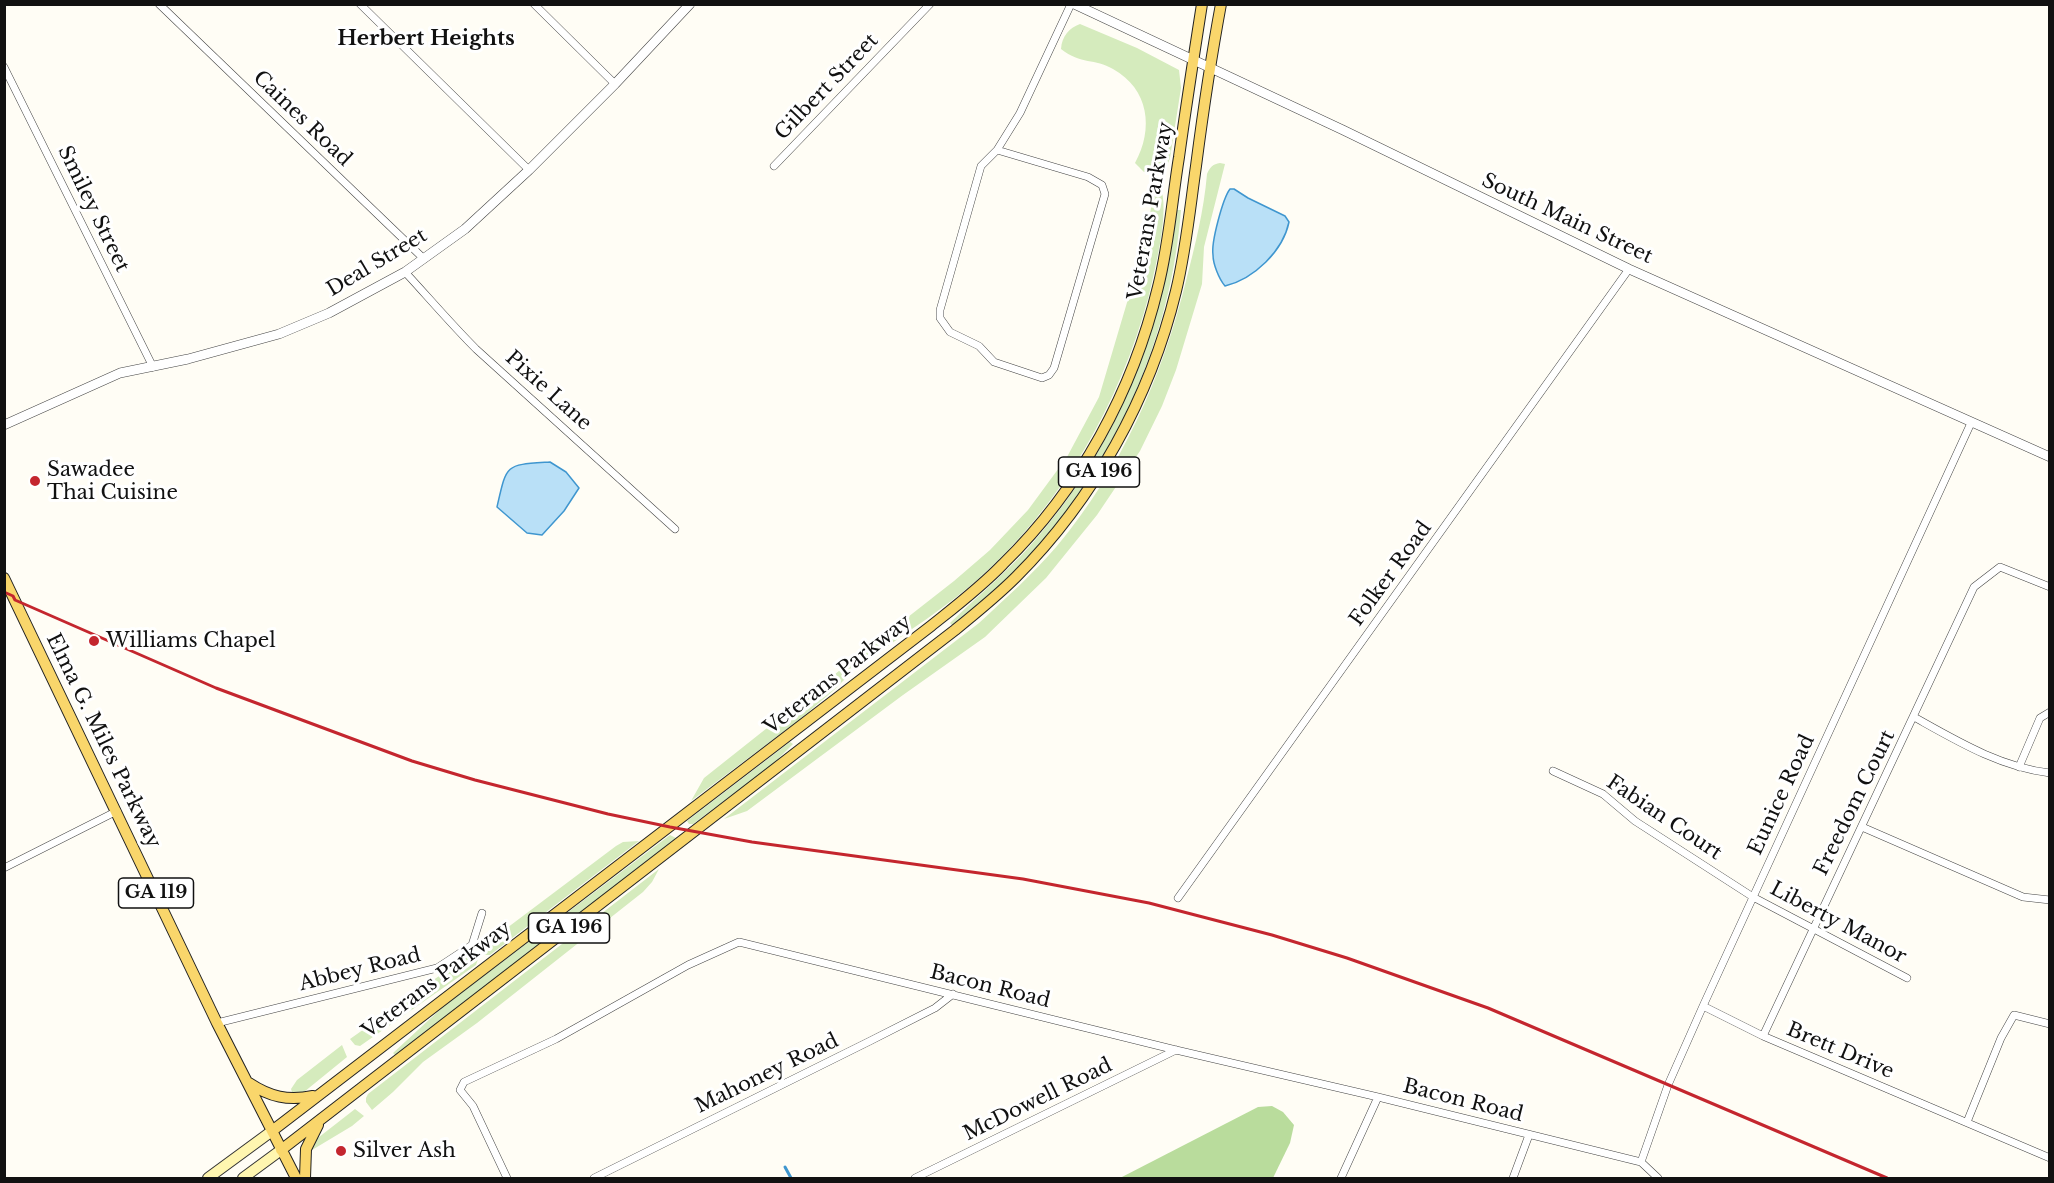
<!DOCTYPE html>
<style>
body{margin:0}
#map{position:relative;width:2054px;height:1183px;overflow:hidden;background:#fffdf5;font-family:"Libre Baskerville",serif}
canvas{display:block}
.frame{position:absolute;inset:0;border:6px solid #111;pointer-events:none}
</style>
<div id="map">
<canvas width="2054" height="1183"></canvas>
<div class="frame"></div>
</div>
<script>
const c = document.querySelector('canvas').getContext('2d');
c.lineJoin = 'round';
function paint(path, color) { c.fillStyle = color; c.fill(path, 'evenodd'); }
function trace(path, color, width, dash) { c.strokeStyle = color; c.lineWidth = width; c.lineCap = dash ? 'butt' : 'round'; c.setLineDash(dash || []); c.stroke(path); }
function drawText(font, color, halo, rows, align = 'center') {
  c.font = font + ' "Libre Baskerville",serif'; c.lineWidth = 6; c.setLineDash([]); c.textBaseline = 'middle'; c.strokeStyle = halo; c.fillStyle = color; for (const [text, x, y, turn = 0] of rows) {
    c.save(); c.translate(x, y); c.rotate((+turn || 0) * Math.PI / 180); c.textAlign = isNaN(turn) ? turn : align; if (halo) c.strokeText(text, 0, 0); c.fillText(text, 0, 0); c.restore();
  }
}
paint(new Path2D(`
 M 1080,24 L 1137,48 L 1179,70 L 1181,88 L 1170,158 L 1165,171 L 1158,175 L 1144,172 L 1135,163 C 1154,129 1149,89 1113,69 C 1095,58 1081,65 1061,49 C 1062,36 1069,28 1080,24 Z
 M 1220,163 L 1225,164 L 1204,247 L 1202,284 L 1176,370 L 1162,406 L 1140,451 L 1097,515 L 1046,578 L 985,637 L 903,695 L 747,811 L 724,819 L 979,623 C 1006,598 1033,574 1057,546 C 1121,469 1162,378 1186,281 C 1195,246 1204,210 1207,174 C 1210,167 1213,164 1220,163 Z
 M 1154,187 L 1162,192 C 1168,218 1155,269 1149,295 C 1120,404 1061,506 977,580 C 945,608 908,631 874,656 L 869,658 L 861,656 L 862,653 L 954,581 L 990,550 L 1028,510 L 1067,457 L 1099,397 L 1147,235 Z
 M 1177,210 L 1181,210 C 1171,337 1118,456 1033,552 C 1009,579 980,602 952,625 L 950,623 C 976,597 1005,574 1029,547 C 1115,451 1161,336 1177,210 Z
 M 849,663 L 851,665 L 850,674 L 834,690 L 799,720 L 691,801 L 704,778 Z
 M 790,742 L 793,744 L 773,764 L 693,824 L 689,824 L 687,821 Z
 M 670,835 L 676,838 L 396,1056 L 393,1053 L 444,1006 Z
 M 639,841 L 490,955 L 485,955 L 479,949 L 616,846 L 623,842 Z
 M 659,869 L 652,882 L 643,892 L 477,1023 L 423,1062 L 393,1092 L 372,1110 L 366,1102 L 366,1098 L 368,1094 Z
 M 473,952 L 478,959 L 476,965 L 360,1046 L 355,1045 L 350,1039 Z
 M 342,1045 L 347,1057 L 304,1092 L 293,1095 L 291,1089 L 297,1080 Z
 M 355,1109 L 364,1116 L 352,1126 L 312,1150 L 310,1148 L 314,1141 Z`), '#d5ebbd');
paint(new Path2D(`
 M 1272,1106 L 1283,1112 L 1294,1125 L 1290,1143 L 1273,1178 L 1120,1178 L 1258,1107 Z`), '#b9dc9c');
const water = new Path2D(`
 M 1230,189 L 1234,189 L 1248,198 L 1285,216 L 1289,222 C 1283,251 1254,279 1225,286 C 1219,279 1213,264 1213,255 C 1211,242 1223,198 1230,189 Z
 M 550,462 L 566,472 L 579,488 L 564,511 L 542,535 L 527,533 L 497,507 C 507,463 505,465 550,462 Z`);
paint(water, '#b9e0f7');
trace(water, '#3f96cf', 1.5);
trace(new Path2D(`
 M 785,1167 L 791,1178`), '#3f96cf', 3);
const minor = new Path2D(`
 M 159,4 L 423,258
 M 360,4 L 529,170
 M 534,4 L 615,84
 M 4,67 L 153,367
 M 997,150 L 1088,177 L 1102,185 L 1105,194 L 1054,368 L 1049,375 L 1042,378 L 994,362 L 979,346 L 950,332 L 940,318 L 940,310 L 981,166 L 997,150 L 1020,113 L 1071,4
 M 774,166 L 930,4
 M 405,272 C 429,298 451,324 476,349 L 675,529
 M 1914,717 C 1957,741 2000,767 2050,773
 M 2019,767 L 2040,718 L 2050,712
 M 1553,771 L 1603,794 L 1635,821 L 1753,897 L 1907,978
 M 1862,827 L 2023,897 L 2050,900
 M 4,868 L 117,811
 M 1178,898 L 1629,269
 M 1703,1006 L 1763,1036 L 2050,1158
 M 217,1023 L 437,968 L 472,945 L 482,913
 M 1763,1036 L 1974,587 L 2000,567 L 2050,587
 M 1967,1122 L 2001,1038 L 2014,1015 L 2050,1024
 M 1641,1162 L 1668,1085 L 1703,1006 L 1971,423
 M 1641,1162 L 1658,1178
 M 507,1178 L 473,1106 L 460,1090 L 464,1082 L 556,1039 L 688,965 L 739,942 L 1176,1050 L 1378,1097 L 1641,1162
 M 594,1178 L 870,1041 L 935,1008 L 953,994
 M 915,1178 L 1176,1050
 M 1341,1178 L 1378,1097
 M 1513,1178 L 1529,1135`);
const tertiary = new Path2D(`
 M 1074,4 L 1343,130 L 1629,269 L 2050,457
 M 4,425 L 120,373 L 188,359 L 279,334 L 329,313 L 405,272 L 465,229 L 529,170 L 615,84 L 690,4`);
const secondary = new Path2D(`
 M 208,1178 L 272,1131
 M 243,1178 L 281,1150`);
const primary = new Path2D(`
 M 4,578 L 217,1023 L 296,1178
 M 249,1083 C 270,1097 288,1101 313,1096
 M 272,1131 L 931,626 C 956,606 981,587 1003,564 C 1080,489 1133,391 1158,287 C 1169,244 1172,200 1179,157 C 1186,106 1194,55 1202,4
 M 281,1150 L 955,630 C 976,613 997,596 1016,577 C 1094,499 1150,398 1176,291 C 1186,250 1190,208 1196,166 C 1203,112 1211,58 1221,4
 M 305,1178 L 306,1149 L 318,1125`);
trace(minor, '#444', 8);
trace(tertiary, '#444', 10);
trace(secondary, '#333', 12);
trace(primary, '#222', 12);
trace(minor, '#fff', 7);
trace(tertiary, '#fff', 9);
trace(secondary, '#fff6b0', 10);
trace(primary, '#f9d66b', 10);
trace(new Path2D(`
 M 4,592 L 13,596 L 15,600 L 216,688 L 412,761 L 475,780 L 608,814 L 670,827 L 752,842 L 1023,879 L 1149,903 L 1272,935 L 1347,958 L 1488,1008 L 1887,1178`), '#c4262e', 3);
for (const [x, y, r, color] of [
 [35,481,6,"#c4262e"],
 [94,641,6,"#c4262e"],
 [341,1151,6,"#c4262e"]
]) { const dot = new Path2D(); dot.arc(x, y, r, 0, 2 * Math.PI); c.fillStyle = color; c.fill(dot); trace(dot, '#fff', 2); }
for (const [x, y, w] of [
 [1099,472,81],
 [156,893,75],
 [569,928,81]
]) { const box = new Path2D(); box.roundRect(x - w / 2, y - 15, w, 30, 4.5); c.fillStyle = '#fff'; c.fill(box); trace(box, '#111', 1.5); }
drawText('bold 18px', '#111', null, [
 ["GA 196",1099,472],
 ["GA 119",156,893],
 ["GA 196",569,928]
]);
drawText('20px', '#111', '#fff', [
 ["Gilbert Street",827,87,-46],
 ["Caines Road",302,119,44],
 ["Smiley Street",93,209,64],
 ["Veterans Parkway",1151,211,-80],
 ["South Main Street",1567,219,25],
 ["Deal Street",377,263,-31],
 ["Pixie Lane",548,391,42],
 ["Folker Road",1391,574,-54],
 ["Veterans Parkway",838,675,-38],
 ["Elma G. Miles Parkway",103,741,64],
 ["Eunice Road",1782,795,-65],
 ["Freedom Court",1855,803,-64],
 ["Fabian Court",1664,818,34],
 ["Liberty Manor",1838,923,28],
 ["Abbey Road",360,970,-14],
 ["Veterans Parkway",437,980,-37],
 ["Bacon Road",990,987,14],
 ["Brett Drive",1840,1051,23],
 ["Mahoney Road",767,1074,-26],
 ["McDowell Road",1038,1100,-26],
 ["Bacon Road",1463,1101,14]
]);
drawText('20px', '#111', '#fff', [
 ["Sawadee",47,470],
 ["Thai Cuisine",47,493],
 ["Williams Chapel",106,641],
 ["Silver Ash",353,1151]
], 'left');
drawText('bold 21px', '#111', '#fff', [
 ["Herbert Heights",426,39]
]);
</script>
